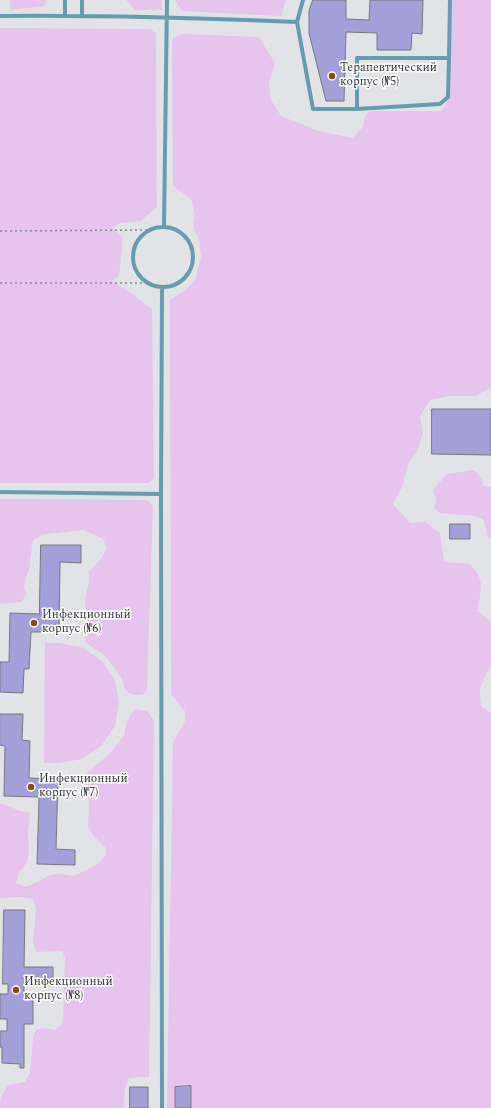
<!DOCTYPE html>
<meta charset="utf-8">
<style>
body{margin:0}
canvas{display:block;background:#e1e3e6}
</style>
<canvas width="491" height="1108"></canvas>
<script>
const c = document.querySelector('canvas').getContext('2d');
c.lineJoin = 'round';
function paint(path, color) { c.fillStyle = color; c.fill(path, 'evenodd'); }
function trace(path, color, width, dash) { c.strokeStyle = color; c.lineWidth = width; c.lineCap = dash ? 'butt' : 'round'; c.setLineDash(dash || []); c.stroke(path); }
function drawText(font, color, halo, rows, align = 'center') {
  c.font = font + ' Spectral,serif'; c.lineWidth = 3; c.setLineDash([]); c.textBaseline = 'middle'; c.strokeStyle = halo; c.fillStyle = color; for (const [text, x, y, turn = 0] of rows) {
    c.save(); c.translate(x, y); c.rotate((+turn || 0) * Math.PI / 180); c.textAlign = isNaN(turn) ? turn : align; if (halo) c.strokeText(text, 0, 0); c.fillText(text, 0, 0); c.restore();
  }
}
paint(new Path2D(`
 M 10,0 L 46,0 L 45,6 L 11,10 Z
 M 126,0 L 162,0 L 162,10 L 135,10 Z
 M 175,0 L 286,0 L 281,16 L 182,11 Z
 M 452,0 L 491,0 L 491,387 L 476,396 L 449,396 L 430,400 L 420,416 L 423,433 L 418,450 L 409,462 L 402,487 L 393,504 L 410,523 L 426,522 L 440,533 L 444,562 L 470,564 C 486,580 481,591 477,611 L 491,621 L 491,664 L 480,688 L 480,697 L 481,706 L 488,711 L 491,712 L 491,1108 L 167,1108 L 173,742 L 185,721 L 185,711 L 177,702 L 171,694 L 170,300 L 186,290 L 196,278 L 201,257 L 199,239 L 193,227 L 195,215 L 191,199 L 173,186 L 172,39 L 182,34 L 259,37 L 275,63 L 269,82 L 270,98 L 281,116 L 319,131 L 353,138 L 362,128 L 366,114 L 372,111 L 440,111 L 444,107 L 450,96 Z
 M 0,28 L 150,29 L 156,33 L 157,207 L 141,221 L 120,223 L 113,228 L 123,238 L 119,276 L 112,281 L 132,294 L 152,309 L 154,478 L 148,483 L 0,483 Z
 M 474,470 L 481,478 L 483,486 L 491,487 L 491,538 L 488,537 L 484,520 L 476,516 L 440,513 L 434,508 L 436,499 L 433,490 L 447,474 Z
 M 0,499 L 147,500 L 153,506 L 147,691 L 142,695 L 133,695 L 125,690 L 122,679 L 108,659 L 101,653 L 85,642 L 86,617 L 85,600 L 89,582 L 89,572 L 101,559 L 107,548 L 103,539 L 84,530 L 47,534 L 40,536 L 33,541 L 31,553 L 29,570 L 26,577 L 24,587 L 27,594 L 21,602 L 0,604 Z
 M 45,643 L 60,643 L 83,648 L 102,661 L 115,680 L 119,703 L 115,726 L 101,746 L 82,759 L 59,763 L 44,763 Z
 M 136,709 L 147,711 L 154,720 L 149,1077 L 136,1077 L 129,1079 L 125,1087 L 124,1108 L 0,1108 C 0,1099 3,1092 8,1085 L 25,1082 L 30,1073 L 33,1038 L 36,1030 L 42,1028 L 55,1030 L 61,1025 L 63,1017 L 65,958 L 62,951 L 36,952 L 33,942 L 36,909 L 33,899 L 22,897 L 0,898 L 0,803 L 20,811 L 29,812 C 31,819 28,825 28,831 C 28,846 33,861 19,872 L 16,883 L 26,887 L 41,880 L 50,875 L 61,874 L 73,876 L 87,870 L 98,864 L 106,855 L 106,848 L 94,836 L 88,827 L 89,804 L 86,780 L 86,774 L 110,753 L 124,736 L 126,725 L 131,713 Z`), '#e6c4ed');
const building = new Path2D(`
 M 313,0 L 346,0 L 346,19 L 369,20 L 370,0 L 423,0 L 422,34 L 412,33 L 411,50 L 377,50 L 377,33 L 346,32 L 344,101 L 326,101 L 309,33 L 309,11 Z
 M 432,409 L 491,409 L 491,455 L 432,454 Z
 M 450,524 L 470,524 L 470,539 L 450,539 Z
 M 41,545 L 81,545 L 81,563 L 60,562 L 59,632 L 31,632 L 29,669 L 24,669 L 23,693 L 0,692 L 0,662 L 9,662 L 10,613 L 39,614 Z
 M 0,714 L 23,714 L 22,740 L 30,741 L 29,778 L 58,779 L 56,849 L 75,850 L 75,865 L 37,864 L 39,797 L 4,796 L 5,746 L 0,745 Z
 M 4,910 L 25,910 L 24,967 L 53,967 L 53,985 L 24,985 L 24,995 L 33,995 L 33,1024 L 24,1024 L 24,1068 L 20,1068 L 20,1064 L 2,1063 L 2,1047 L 0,1047 L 0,1031 L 7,1031 L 7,1019 L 0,1019 L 0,994 L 8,994 L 8,984 L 3,984 Z
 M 191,1086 L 191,1108 L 175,1108 L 175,1087 Z
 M 130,1087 L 148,1087 L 148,1108 L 130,1108 Z`);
paint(building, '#a39fd8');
trace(building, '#78787b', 1);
trace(new Path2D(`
 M 0,231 L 149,230
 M 0,283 L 147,283`), '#898b8d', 1.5, [2, 3]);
trace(new Path2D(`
 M 65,0 L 65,15
 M 82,0 L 82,15
 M 303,0 L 297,22 L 313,109 L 357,109 L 357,58 L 449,58 L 450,0
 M 0,16 C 99,15 198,18 297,22
 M 357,109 L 440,104 L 448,97 L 449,58
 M 164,226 L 167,0
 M133 257a30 30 0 1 1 60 0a30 30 0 1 1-60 0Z
 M 0,492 L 161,494
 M 162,1108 L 161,494 L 162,288`), '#659cae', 4);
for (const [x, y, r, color] of [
 [332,76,4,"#8a4d0e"],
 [34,623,4,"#8a4d0e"],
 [31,787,4,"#8a4d0e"],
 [16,990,4,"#8a4d0e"]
]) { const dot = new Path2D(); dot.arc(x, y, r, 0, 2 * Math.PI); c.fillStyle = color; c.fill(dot); trace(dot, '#fff', 1.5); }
drawText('12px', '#353637', '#fff', [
 ["Терапевтический",340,69],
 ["корпус (№5)",340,83],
 ["Инфекционный",42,616],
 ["корпус (№6)",42,630],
 ["Инфекционный",39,780],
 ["корпус (№7)",39,794],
 ["Инфекционный",24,983],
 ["корпус (№8)",24,997]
], 'left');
</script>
